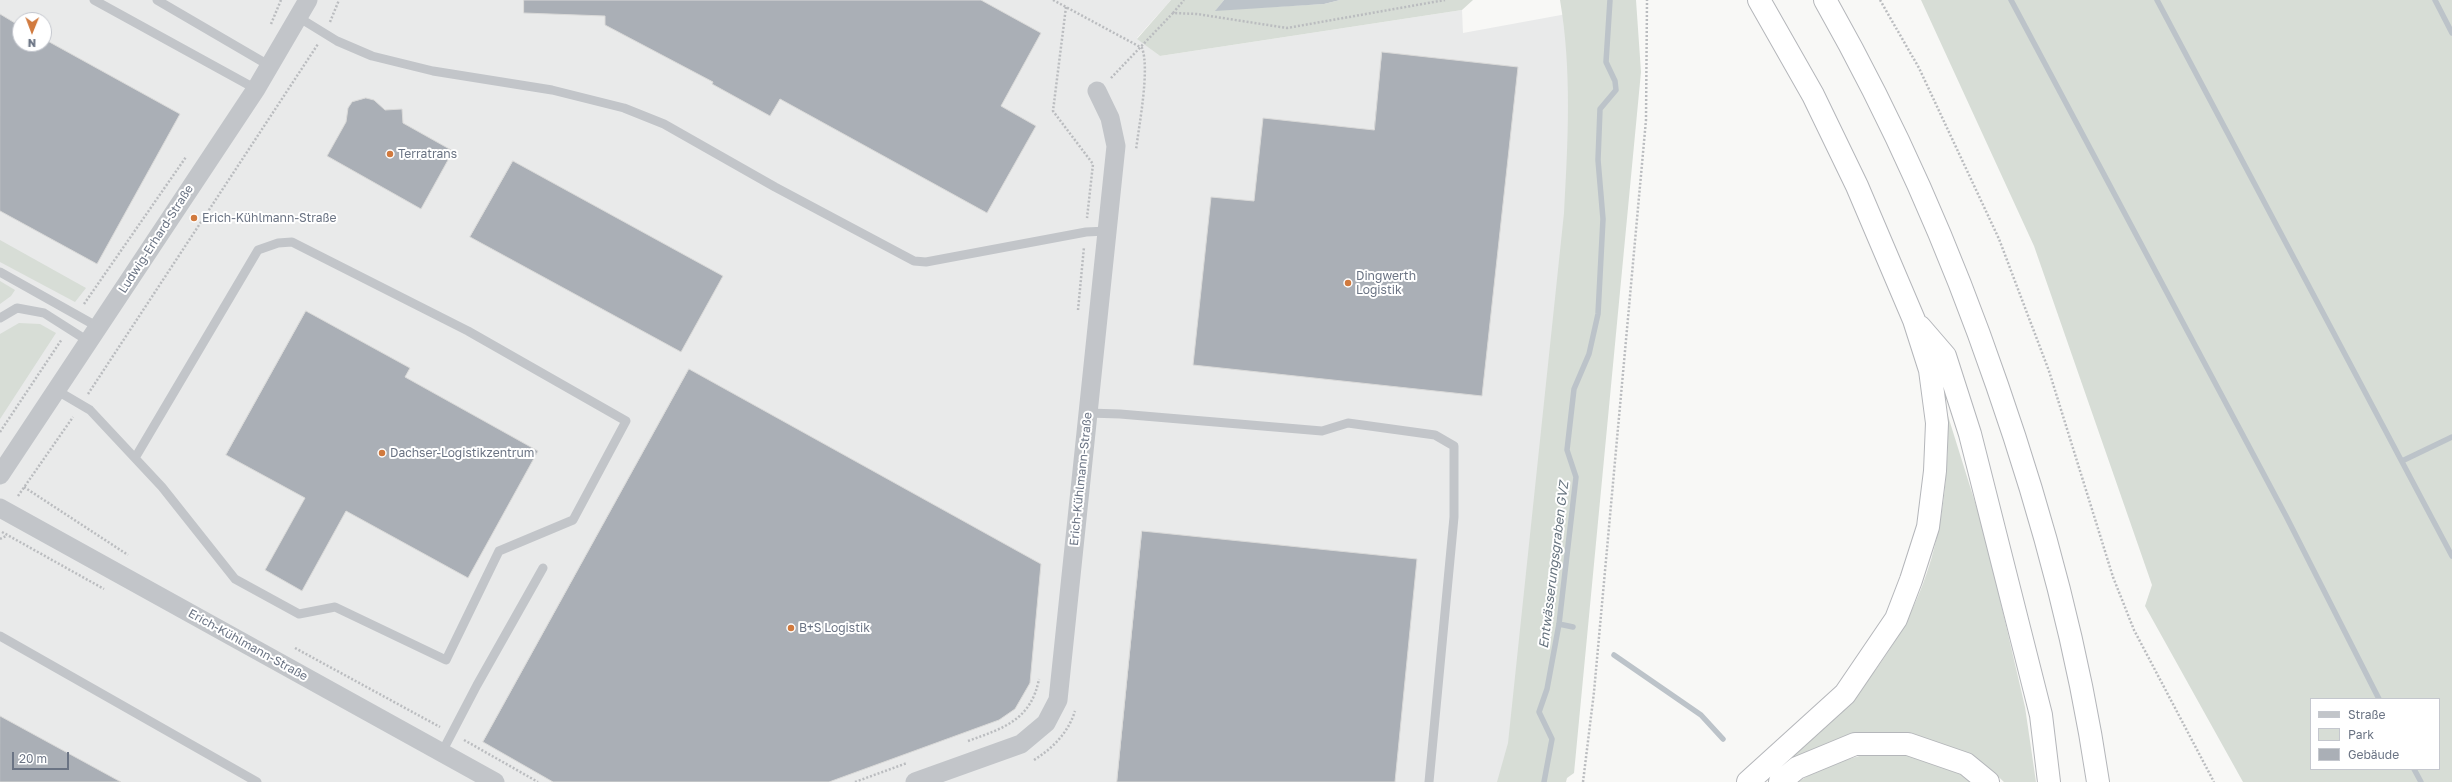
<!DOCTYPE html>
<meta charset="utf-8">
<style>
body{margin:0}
#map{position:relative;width:2452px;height:782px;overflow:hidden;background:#f8f8f6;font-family:"Golos Text",sans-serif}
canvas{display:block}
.legend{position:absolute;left:2310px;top:698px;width:130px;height:72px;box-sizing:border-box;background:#fff;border:1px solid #c4c7ce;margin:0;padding:5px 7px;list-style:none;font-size:12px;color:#6b7484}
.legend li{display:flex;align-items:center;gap:8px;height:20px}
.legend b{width:20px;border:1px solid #c4c7ce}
.north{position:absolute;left:12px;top:12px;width:40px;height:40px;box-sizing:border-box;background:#fff;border:1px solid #c4c7ce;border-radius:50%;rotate:181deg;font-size:11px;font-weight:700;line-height:16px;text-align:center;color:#6b7484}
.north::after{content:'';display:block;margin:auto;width:14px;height:18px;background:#d17a3e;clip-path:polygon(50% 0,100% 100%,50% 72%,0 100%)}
.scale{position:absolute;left:12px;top:752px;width:57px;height:18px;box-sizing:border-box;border:2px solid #6b7484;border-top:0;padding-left:5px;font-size:12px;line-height:14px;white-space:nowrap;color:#6b7484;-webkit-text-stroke:3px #fff;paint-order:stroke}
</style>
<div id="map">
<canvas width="2452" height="782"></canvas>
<ul class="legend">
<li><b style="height:5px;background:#c2c5c9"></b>Straße</li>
<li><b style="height:11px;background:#d7ddd6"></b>Park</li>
<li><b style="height:11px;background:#aaafb6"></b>Gebäude</li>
</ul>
<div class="north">N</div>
<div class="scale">20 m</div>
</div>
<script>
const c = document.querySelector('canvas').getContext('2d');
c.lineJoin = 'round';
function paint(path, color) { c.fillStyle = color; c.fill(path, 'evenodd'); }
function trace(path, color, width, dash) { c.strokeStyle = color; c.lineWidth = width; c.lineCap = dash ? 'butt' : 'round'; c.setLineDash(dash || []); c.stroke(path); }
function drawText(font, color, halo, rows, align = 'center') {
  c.font = font + ' "Golos Text",sans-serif'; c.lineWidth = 4; c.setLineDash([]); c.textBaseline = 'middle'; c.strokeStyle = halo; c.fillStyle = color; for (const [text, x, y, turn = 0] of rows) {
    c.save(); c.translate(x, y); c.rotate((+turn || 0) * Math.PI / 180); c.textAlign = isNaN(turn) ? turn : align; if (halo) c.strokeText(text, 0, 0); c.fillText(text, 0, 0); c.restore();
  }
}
paint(new Path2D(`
 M 0,0 L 1171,0 L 1137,38 L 1160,56 L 1462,10 L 1463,33 L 1572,13 L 1574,150 L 1506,782 L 0,782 ZM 20,20 L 44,20 L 44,44 L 20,44 Z`), '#e9eaea');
paint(new Path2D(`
 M 1171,0 L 1224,0 L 1216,10 L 1324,4 L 1340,0 L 1473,0 L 1462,10 L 1160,56 L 1137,39 Z
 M 1560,0 L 1636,0 L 1641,72 L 1574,773 L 1567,778 L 1566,782 L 1497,782 L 1508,743 L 1564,213 C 1568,142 1572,70 1560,0 Z
 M 1921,0 L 2452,0 L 2452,782 L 2243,782 L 2145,606 L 2152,585 L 2034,246 ZM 2311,699 L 2439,699 L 2439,769 L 2311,769 Z
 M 0,240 L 86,288 L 75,302 L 0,262 Z
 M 0,281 L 15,290 L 11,296 L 0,304 Z
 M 19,323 L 40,324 L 56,333 L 0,419 L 0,334 Z
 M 1948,416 L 1984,531 L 2025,707 L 2036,782 L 2004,782 L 1989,768 L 1951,748 L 1903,737 L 1778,771 C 1807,743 1839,716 1864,685 C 1931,603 1949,519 1948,416 Z
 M 1873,752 L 1929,758 L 1978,782 L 1798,782 L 1822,767 Z`), '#d7ddd6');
paint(new Path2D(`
 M 1224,0 L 1340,0 L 1324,4 L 1215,11 Z`), '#bcc3c9');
trace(new Path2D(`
 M 2011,0 L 2286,516 L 2379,699
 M 2157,0 L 2452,556
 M 2435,0 L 2452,33
 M 2402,461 L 2452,437
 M 1559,624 L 1573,627
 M 1614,655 L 1701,715 L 1723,739
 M 2414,769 L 2421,782
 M 1544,782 L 1552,739 L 1539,712 L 1547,689 L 1559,624 L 1576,477 L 1567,450 L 1574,389 L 1589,354 L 1598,314 L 1603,219 L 1598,160 L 1600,109 L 1616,90 L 1615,81 L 1606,62 L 1610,0`), '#bcc3c9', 5.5);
const building = new Path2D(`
 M 524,0 L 981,0 L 1041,33 L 1001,106 L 1036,126 L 987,213 L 780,99 L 770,116 L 712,84 L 713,82 L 605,25 L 605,16 L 524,13 Z
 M 0,14 L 20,26 L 20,44 L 44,44 L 44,39 L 180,114 L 97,264 L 0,211 Z
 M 1382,52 L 1518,67 L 1482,396 L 1193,365 L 1211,197 L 1254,201 L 1263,118 L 1374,130 Z
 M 366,98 L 374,100 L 385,110 L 402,109 L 403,123 L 453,151 L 421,209 L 327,156 L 346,122 L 348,108 L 352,102 Z
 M 513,161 L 723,276 L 681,352 L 470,237 Z
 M 306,311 L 410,368 L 405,377 L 538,451 L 468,578 L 346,511 L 302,591 L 265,570 L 305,498 L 226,455 Z
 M 689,369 L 1041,564 L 1030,683 L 1015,709 L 999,720 L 829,782 L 553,782 L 483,742 Z
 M 1142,531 L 1417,559 L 1395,782 L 1117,782 Z
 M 0,716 L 121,782 L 0,782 Z`);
paint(building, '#aaafb6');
trace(building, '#dadad9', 1);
const motorway = new Path2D(`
 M 1825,0 C 1895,123 1951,251 1997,385 C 2042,514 2078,647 2098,782
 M 1920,327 L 1945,356 L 1970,434 L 2041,715 L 2049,782
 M 1748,782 L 1845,694 L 1896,619 L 1911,580 L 1928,527 L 1935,471 L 1937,423 L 1930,370 L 1914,320 L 1857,186 L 1813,95 L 1759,0
 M 1780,782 L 1797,768 L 1855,744 L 1908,744 L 1966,764 L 1988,782`);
trace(motorway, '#b4b6ba', 24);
trace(new Path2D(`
 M 1053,0 L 1142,48 C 1150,69 1139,125 1136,150
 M 1880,0 L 1919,68 L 1999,239 L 2049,371 L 2113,577 L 2134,630 L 2214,782
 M 1066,7 L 1053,111 L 1093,164 L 1087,218
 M 1173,13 L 1184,0
 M 330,22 L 339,0
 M 271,24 L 281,0
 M 1111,78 L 1173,13 L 1197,14 L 1287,28 L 1445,0
 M 84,304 L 186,157
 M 1078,310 L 1084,247
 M 88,394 L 318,44
 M 0,432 L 62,339
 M 24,487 L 128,555
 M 18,496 L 73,417
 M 2,532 L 104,589
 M 0,539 L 6,536
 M 295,648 L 440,727
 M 464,740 L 538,782
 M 968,741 C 1004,728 1031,720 1039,679
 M 1034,760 C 1053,748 1068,733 1075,711
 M 855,782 L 907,763
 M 1583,782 L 1594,692 L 1646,120 L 1647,0`), '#babcbf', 2.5, [2, 2]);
trace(new Path2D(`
 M 94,0 L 256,89
 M 157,0 L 270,66
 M 298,17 L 337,41 L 372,56 L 433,71 L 552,90 L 624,108 L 664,124 L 775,187 L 914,261 L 926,262 L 1086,232 L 1107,231
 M 0,272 L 98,327
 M 0,318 L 17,308 L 44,313 L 88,341
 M 56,390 L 90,410 L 162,487 L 235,579 L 299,614 L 335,607 L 446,660 L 499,551 L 573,520 L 626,421 L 468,331 L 292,242 L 278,243 L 258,250 L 135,458
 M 1088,413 L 1120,414 L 1322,431 L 1348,423 L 1435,435 L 1454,446 L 1454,517 L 1429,782
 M 0,636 L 257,782
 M 442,752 L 477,685 L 543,568`), '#c2c5c9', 9);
trace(new Path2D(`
 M 0,475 L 256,89 L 308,0
 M 0,508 L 495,782
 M 915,782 L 1021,744 L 1046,723 L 1058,700 L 1116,146 L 1110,118 L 1097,91`), '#c2c5c9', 19);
trace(motorway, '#fff', 22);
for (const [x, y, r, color] of [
 [390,154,4,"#d17a3e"],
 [194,218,4,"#d17a3e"],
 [1348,283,4,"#d17a3e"],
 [382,453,4,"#d17a3e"],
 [791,628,4,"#d17a3e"]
]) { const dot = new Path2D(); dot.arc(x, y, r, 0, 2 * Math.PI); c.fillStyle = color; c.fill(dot); trace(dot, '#fff', 1.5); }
drawText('12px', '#6b7484', '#fff', [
 ["Terratrans",398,154],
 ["Erich-Kühlmann-Straße",202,218],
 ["Dingwerth",1356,276],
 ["Logistik",1356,290],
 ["Dachser-Logistikzentrum",390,453],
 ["B+S Logistik",799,628]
], 'left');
drawText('12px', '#6b7484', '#fff', [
 ["Ludwig-Erhard-Straße",156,239,-57],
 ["Erich-Kühlmann-Straße",1081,479,-84],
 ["Erich-Kühlmann-Straße",248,645,29]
]);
drawText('italic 13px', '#67747f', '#fff', [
 ["Entwässerungsgraben GVZ",1554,565,-83]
]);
</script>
